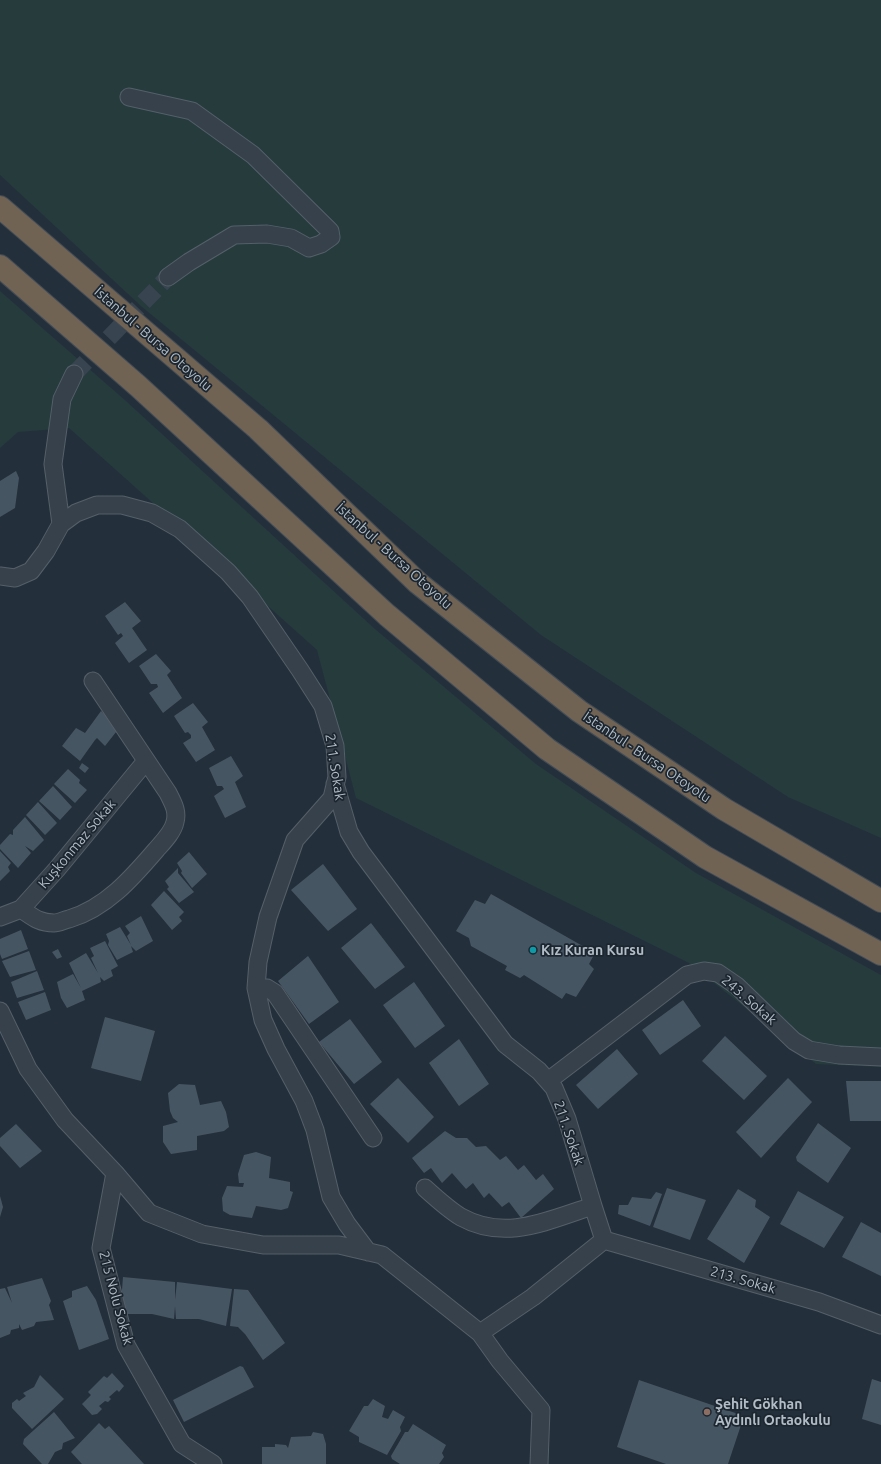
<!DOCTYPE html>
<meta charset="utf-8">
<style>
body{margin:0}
canvas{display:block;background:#232f3b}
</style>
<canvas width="881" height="1464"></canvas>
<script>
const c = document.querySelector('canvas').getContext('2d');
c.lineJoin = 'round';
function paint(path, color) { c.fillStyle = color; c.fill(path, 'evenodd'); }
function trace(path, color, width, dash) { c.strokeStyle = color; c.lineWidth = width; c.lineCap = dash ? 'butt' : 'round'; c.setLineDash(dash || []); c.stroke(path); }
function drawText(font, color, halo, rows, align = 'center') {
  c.font = font + ' Ubuntu,sans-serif'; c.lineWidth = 3.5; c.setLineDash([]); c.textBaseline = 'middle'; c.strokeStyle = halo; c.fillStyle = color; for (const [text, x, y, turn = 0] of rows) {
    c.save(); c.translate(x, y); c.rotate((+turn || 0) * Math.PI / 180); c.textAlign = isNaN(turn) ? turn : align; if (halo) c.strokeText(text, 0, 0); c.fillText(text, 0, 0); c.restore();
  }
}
paint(new Path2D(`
 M 0,0 L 881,0 L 881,838 L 788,797 L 541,635 L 142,307 L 0,175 Z
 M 0,291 L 126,401 L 375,629 L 536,764 L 696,873 L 881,975 L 881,1067 L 816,1064 L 689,963 L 356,798 L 317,650 L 69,428 L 18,432 L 0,448 Z`), '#253b3c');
paint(new Path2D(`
 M 16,471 L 19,478 L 15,508 L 0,517 L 0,481 Z
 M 125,602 L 141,621 L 132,628 L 147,650 L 129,663 L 115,643 L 123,636 L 121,633 L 118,635 L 105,616 Z
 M 156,654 L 171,671 L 167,675 L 182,698 L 163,713 L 149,693 L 158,687 L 157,684 L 151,684 L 139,666 Z
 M 193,703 L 208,722 L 202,727 L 215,750 L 196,762 L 183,743 L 191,738 L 191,735 L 188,732 L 185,733 L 174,716 Z
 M 101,711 L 120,727 L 105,746 L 97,738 L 95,740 L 80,761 L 62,746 L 76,728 L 85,733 Z
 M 231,756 L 243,776 L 235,782 L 246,807 L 225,818 L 214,796 L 224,789 L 222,786 L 217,786 L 209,768 Z
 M 82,763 L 89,768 L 85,773 L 79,768 Z
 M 68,769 L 80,780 L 79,783 L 87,790 L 75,803 L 54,784 Z
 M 53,786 L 72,807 L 60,820 L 39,801 Z
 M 38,802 L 57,823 L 45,835 L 26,815 Z
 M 25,817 L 44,840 L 33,851 L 25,846 L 31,853 L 18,868 L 0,849 L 0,845 L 10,834 L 13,835 L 13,830 Z
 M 0,851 L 11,863 L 8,867 L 10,871 L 0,881 Z
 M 189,852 L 207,874 L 192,888 L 181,873 L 182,871 L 177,863 Z
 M 323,864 L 357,909 L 328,931 L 291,890 Z
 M 178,868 L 178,873 L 194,892 L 179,903 L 167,889 L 169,887 L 165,881 Z
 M 164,891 L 184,912 L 179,917 L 182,921 L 172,930 L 151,905 Z
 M 491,894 L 595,953 L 589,964 L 594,969 L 576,997 L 566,993 L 562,999 L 524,975 L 520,978 L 505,970 L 507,966 L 471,946 L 469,938 L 456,931 L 475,900 L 485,904 Z
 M 141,916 L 153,941 L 136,951 L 131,946 L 133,952 L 117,960 L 108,945 L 109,941 L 106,934 L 120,927 L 131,945 L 127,936 L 130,933 L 125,926 Z
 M 371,923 L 405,967 L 375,989 L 341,948 Z
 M 21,930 L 28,949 L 2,959 L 0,954 L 0,939 Z
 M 105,941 L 118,966 L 111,970 L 113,976 L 104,981 L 100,977 L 101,982 L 82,991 L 85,1000 L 67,1008 L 61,998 L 57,982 L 73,974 L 81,988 L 69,963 L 86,953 L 98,973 L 91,958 L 94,956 L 90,948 Z
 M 58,949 L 62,957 L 57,959 L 52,952 Z
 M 29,951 L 36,970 L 10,977 L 2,961 Z
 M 308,956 L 339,1002 L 309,1024 L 278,981 Z
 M 37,971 L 44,990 L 17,998 L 11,982 Z
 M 414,982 L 445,1026 L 415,1048 L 383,1005 Z
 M 45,992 L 51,1010 L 26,1020 L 18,1002 Z
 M 683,1000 L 701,1026 L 660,1055 L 642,1030 Z
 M 105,1017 L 155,1031 L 141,1081 L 91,1068 Z
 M 350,1019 L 382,1062 L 354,1084 L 319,1042 Z
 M 725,1036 L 767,1076 L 744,1100 L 702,1061 Z
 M 459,1039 L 489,1084 L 459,1106 L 429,1063 Z
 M 617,1049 L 638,1074 L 598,1109 L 576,1085 Z
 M 398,1078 L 434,1117 L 408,1143 L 370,1104 Z
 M 788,1078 L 812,1102 L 761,1158 L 736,1132 Z
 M 846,1081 L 881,1081 L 881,1121 L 850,1121 Z
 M 179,1084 L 195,1085 L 200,1105 L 221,1101 L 226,1112 L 229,1127 L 224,1131 L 197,1136 L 197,1150 L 171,1154 L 163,1142 L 163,1126 L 178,1122 L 173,1118 L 170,1111 L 168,1093 Z
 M 818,1123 L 851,1148 L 828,1183 L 797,1161 L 796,1157 Z
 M 16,1124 L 42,1151 L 20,1168 L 0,1146 L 0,1138 Z
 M 445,1131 L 456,1138 L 467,1138 L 476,1147 L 486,1146 L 500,1160 L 506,1156 L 518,1170 L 524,1165 L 536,1180 L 543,1174 L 554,1189 L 521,1218 L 509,1202 L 502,1207 L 489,1193 L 484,1198 L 473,1183 L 466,1189 L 452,1173 L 442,1183 L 431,1168 L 424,1173 L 412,1158 Z
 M 256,1152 L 271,1157 L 269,1178 L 290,1182 L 290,1191 L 293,1192 L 288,1208 L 281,1210 L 256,1206 L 252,1218 L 230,1215 L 223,1211 L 222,1198 L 227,1186 L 243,1187 L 244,1183 L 239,1183 L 238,1174 L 244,1155 Z
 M 667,1188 L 706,1200 L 690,1240 L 653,1227 Z
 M 738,1189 L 756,1200 L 755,1207 L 770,1217 L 744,1263 L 707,1239 Z
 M 798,1191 L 844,1217 L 824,1248 L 780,1224 Z
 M 656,1192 L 662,1194 L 650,1226 L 618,1214 L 619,1205 L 628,1205 L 632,1197 L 651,1199 Z
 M 0,1196 L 3,1207 L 0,1217 Z
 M 861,1222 L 881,1233 L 881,1276 L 842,1257 Z
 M 123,1277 L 175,1282 L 175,1300 L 177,1282 L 232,1289 L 226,1326 L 199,1319 L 176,1319 L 175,1306 L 174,1319 L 152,1314 L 127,1314 L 121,1303 Z
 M 42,1278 L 51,1301 L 49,1305 L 54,1320 L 36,1322 L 34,1326 L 22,1330 L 19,1324 L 19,1328 L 11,1330 L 10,1334 L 0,1338 L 0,1289 L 5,1288 L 12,1303 L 7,1287 Z
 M 87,1286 L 96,1300 L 109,1339 L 79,1350 L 63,1301 L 72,1297 L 72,1291 Z
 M 234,1289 L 248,1290 L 285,1343 L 263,1360 L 245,1334 L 238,1327 L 230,1326 Z
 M 240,1366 L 243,1367 L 254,1387 L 184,1422 L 173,1400 Z
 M 112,1373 L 124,1386 L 119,1392 L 117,1390 L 109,1397 L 111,1399 L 108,1402 L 105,1401 L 99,1406 L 102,1409 L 97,1414 L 92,1415 L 82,1404 L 91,1395 L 88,1392 L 104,1376 L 107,1378 Z
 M 40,1375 L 64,1399 L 32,1429 L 12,1408 L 12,1403 L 17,1399 L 19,1401 L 26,1396 L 23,1393 L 34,1387 Z
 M 872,1379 L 881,1382 L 881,1425 L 862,1419 Z
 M 639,1380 L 744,1416 L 728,1464 L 666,1464 L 617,1447 Z
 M 373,1399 L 385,1406 L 382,1417 L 388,1419 L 393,1410 L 405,1417 L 400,1427 L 401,1431 L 387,1455 L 359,1442 L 359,1437 L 349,1431 L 364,1406 L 368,1406 Z
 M 54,1412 L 75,1438 L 63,1443 L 62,1449 L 55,1452 L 48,1464 L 42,1464 L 23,1444 L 24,1439 Z
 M 99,1423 L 105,1429 L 109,1426 L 144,1464 L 82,1464 L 71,1452 Z
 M 413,1424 L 446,1445 L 442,1453 L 444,1457 L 439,1464 L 400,1464 L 392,1459 L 391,1456 L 405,1432 L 408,1432 Z
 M 313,1432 L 323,1434 L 326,1444 L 326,1464 L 262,1464 L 262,1447 L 275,1447 L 275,1444 L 286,1445 L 288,1448 L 291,1437 L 311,1436 Z`), '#465562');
trace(new Path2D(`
 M 74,374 L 168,277`), '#384450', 17, [17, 8]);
const minor = new Path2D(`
 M 129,97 L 192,111 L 253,155 L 330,231 L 331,237 L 321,244 L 309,248 L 291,238 L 267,234 L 234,235 L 189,262 L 168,277
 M 61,524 L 53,464 L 62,399 L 74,374
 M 0,576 L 15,578 L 31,571 L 46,551 L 61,524 L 76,513 L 97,505 L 122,505 L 152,513 L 180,529 L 228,572 L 250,597 L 300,670 L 323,706 L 335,746 L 337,777 L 332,798 L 295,840 L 268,917 L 258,962 L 256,988 L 263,1020 L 276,1049 L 304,1101 L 315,1130 L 331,1197 L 347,1224 L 368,1252
 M 335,784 L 349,832 L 361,852 L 505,1044 L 539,1071 L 554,1088 L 567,1119 L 593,1206 L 604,1240
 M 21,909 C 33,917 39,923 54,923 C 59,923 64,920 69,919 C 106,908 132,878 156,850 C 163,842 173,832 175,822 C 178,811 173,803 168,793 L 93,681
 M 0,917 L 21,909 L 57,869 L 146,761
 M 256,988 L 267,988 L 275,993 L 373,1138
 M 0,1011 L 28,1069 L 65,1120 L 115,1173 L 149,1213 L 202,1234 L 263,1245 L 339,1245 L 382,1255 L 480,1333 L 533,1297 L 604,1240
 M 548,1081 L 687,975 L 704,971 L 718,973 L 737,986 L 794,1041 L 809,1050 L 839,1055 L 881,1057
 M 115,1173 L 101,1248 L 126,1345 L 182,1444 L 213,1464
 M 425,1188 C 436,1198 448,1209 461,1217 C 506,1242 548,1220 593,1206
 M 604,1240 L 819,1302 L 881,1325
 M 480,1333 L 500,1361 L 541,1410 L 539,1464`);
const highway = new Path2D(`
 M 0,207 L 258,429 L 418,583 L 579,711 L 724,809 L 881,901
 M 0,266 L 138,386 L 387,615 L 547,749 L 705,857 L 881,954`);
trace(minor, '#555f69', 19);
trace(highway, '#424c56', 24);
trace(minor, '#37414b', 17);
trace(highway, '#716354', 22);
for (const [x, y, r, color] of [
 [533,950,4,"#0f9aa8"],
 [707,1412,4,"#8d6e63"]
]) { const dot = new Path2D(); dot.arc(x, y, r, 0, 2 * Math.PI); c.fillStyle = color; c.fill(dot); trace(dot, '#1c2630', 1.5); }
drawText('14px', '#b2bcc7', '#1c2630', [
 ["İstanbul - Bursa Otoyolu",153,339,41],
 ["İstanbul - Bursa Otoyolu",394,556,42],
 ["İstanbul - Bursa Otoyolu",647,757,34],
 ["211. Sokak",335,767,81],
 ["Kuşkonmaz Sokak",77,844,-50],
 ["243. Sokak",749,1000,41],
 ["211. Sokak",569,1133,71],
 ["213. Sokak",743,1280,16],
 ["215 Nolu Sokak",116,1298,75]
]);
drawText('bold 14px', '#b2bcc7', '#1c2630', [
 ["Kız Kuran Kursu",541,950],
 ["Şehit Gökhan",715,1404],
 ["Aydınlı Ortaokulu",715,1420]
], 'left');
</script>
